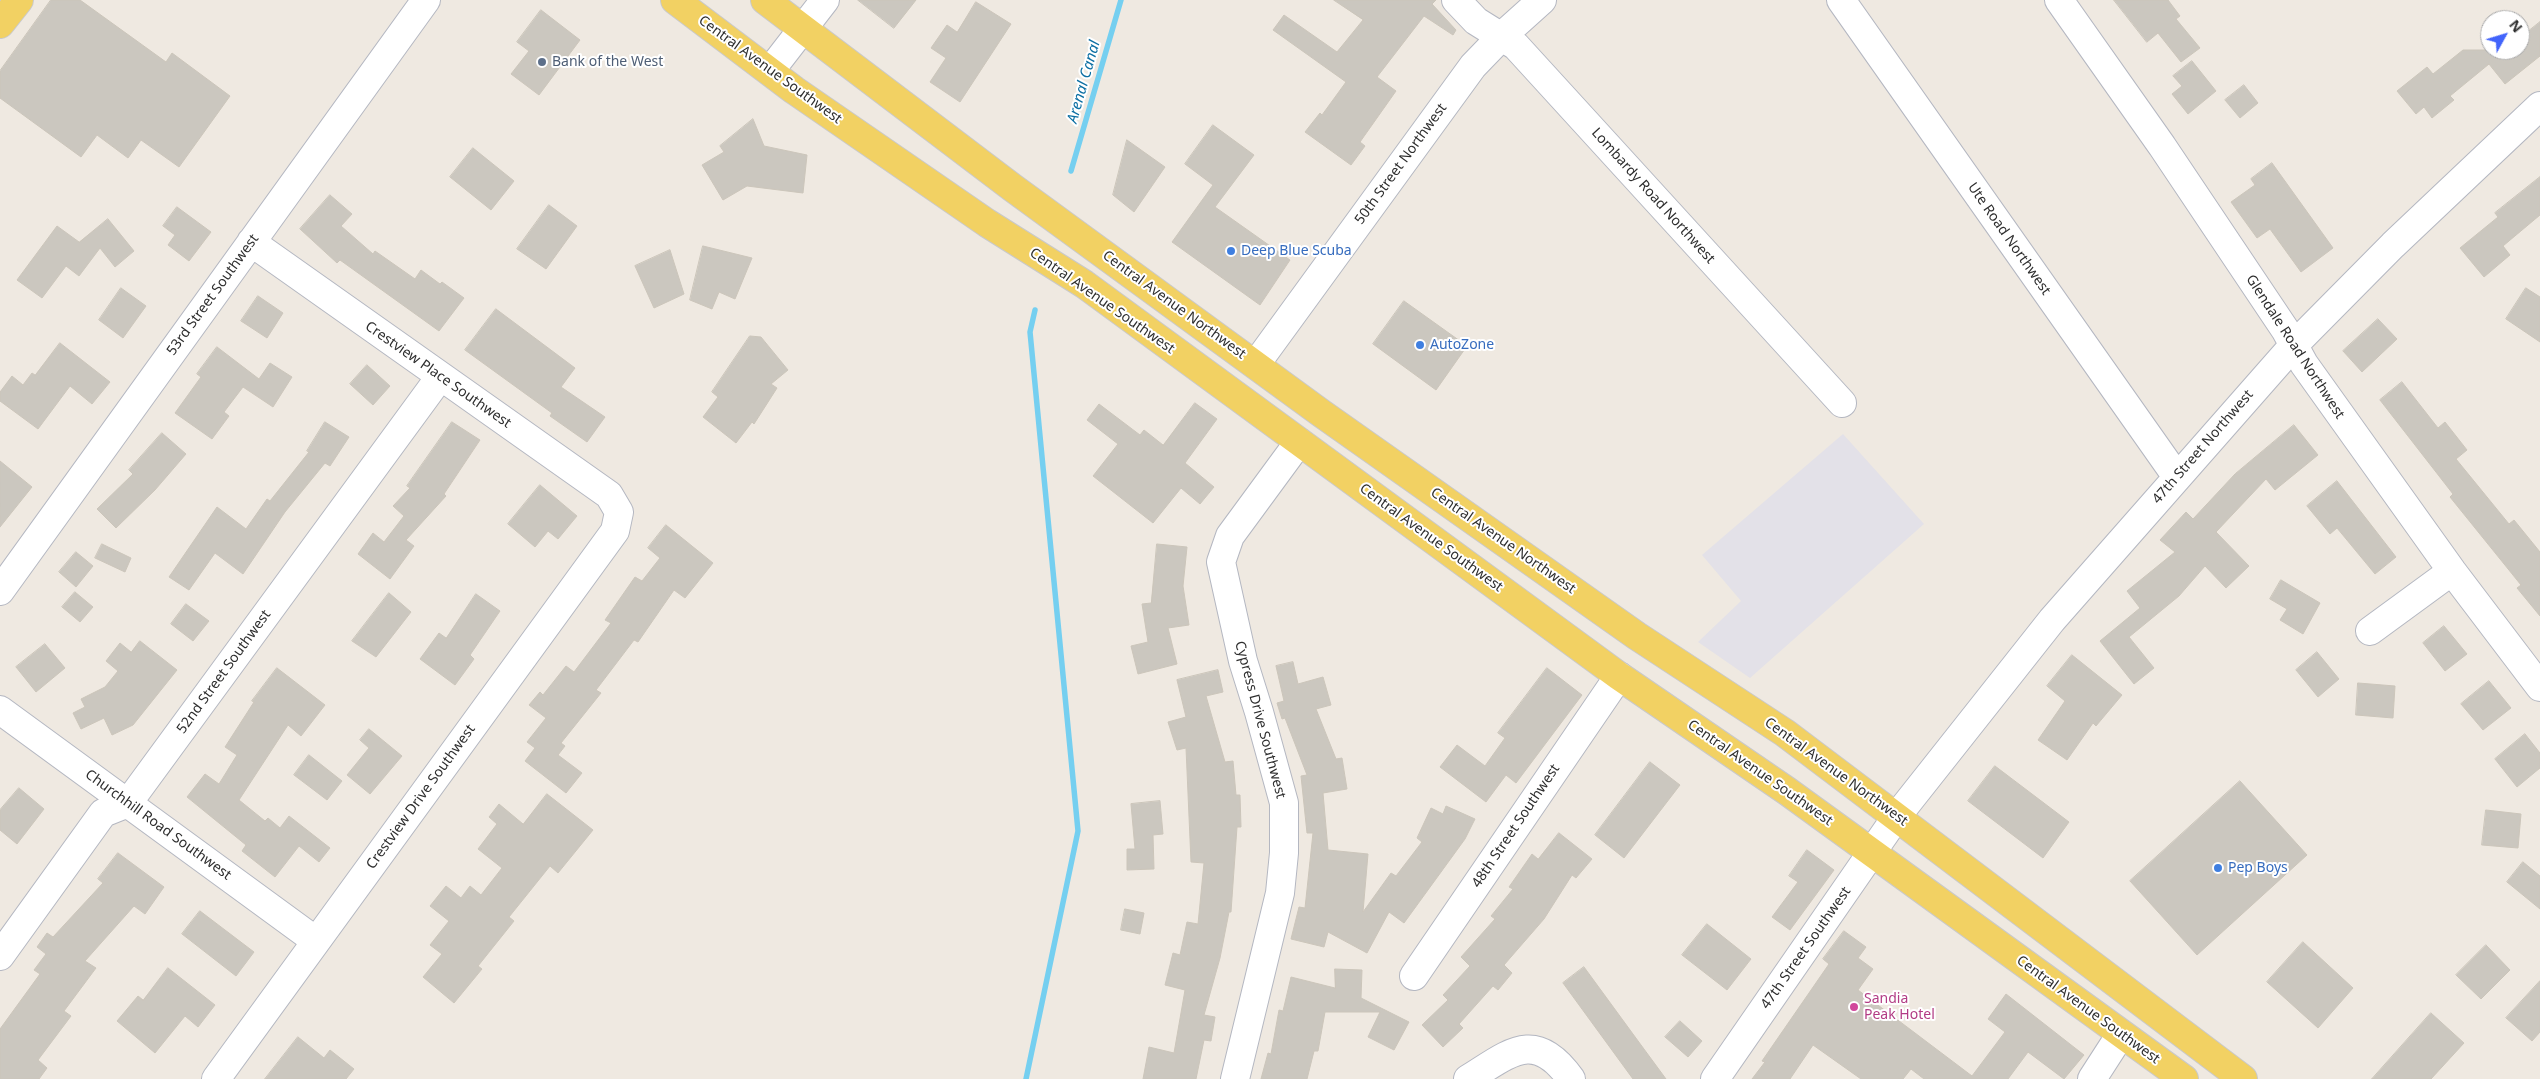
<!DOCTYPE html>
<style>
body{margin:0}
#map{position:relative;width:2540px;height:1079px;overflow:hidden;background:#efe9e1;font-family:"Noto Sans",sans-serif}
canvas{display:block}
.north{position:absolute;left:2480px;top:10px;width:50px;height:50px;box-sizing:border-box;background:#fff;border:1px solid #ababab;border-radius:50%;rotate:51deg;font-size:14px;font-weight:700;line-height:20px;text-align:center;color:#2e2e2e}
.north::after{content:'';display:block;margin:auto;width:18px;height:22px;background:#4264fb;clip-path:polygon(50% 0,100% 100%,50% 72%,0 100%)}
</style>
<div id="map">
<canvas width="2540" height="1079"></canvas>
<div class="north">N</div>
</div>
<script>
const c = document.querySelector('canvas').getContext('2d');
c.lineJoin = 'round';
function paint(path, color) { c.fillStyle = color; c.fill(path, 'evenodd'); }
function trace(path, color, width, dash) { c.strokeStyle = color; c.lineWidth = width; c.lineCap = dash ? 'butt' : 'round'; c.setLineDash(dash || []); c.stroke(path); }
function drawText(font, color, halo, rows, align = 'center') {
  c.font = font + ' "Noto Sans",sans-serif'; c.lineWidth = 4; c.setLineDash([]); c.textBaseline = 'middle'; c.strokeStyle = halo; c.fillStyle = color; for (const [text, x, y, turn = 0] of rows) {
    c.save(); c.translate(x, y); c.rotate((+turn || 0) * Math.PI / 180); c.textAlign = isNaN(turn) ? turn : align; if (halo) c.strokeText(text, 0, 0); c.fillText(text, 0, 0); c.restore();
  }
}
paint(new Path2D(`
 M 1843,434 L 1924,524 L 1750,678 L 1698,642 L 1741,601 L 1702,555 Z`), '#e3e1e8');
trace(new Path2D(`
 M 1071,171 L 1121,0
 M 1026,1079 L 1078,831 L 1030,332 L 1035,310`), '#75cff0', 5.5);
const building = new Path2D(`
 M 51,0 L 80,0 L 166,62 L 172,53 L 230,96 L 179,167 L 141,140 L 128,158 L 97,135 L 81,157 L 0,98 L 0,71 Z
 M 858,0 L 916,0 L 894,28 Z
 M 1334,0 L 1436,0 L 1432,4 L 1456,30 L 1453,35 L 1424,16 L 1377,77 L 1396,91 L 1360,142 L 1365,146 L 1351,165 L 1305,132 L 1320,113 L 1322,115 L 1346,82 L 1273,30 L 1284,15 L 1337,52 L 1363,20 Z
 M 2114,0 L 2168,0 L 2180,16 L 2176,19 L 2200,48 L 2181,62 L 2158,33 L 2147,42 Z
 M 976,2 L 1011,24 L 960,102 L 930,82 L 946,58 L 931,48 L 947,25 L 957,32 Z
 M 541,10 L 580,40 L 539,95 L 511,74 L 529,51 L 517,42 Z
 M 2540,22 L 2540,56 L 2505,84 L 2489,64 L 2450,96 L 2454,100 L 2432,118 L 2424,107 L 2416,114 L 2397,91 L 2427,67 L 2433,74 L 2463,50 L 2520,50 L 2520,38 Z
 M 2192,61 L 2216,91 L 2188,114 L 2172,94 L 2182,86 L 2173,76 Z
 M 2244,85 L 2258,103 L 2240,118 L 2225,100 Z
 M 753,119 L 764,146 L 807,155 L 803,193 L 747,186 L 723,200 L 702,165 L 724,152 L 720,146 Z
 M 1213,125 L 1254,155 L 1215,207 L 1290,260 L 1260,305 L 1172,242 L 1213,185 L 1185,164 Z
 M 1127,140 L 1165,167 L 1134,212 L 1113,195 Z
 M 473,148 L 514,181 L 491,210 L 450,177 Z
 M 2272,163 L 2333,248 L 2301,272 L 2270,229 L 2257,238 L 2231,202 L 2255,185 L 2251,179 Z
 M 2540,177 L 2540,215 L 2503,246 L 2510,255 L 2484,277 L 2460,248 L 2498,217 L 2495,213 Z
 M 330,195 L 352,214 L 341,226 L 373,254 L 375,251 L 415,279 L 421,270 L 440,284 L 442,282 L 464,298 L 439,331 L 340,260 L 337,263 L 300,229 Z
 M 549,205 L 577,226 L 546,269 L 517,249 Z
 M 177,207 L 211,232 L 189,261 L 168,245 L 175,235 L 163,226 Z
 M 108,219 L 134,251 L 115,267 L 100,248 L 79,276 L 66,266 L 42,298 L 17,280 L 57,226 L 79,242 Z
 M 703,246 L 752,258 L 735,299 L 719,292 L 712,309 L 690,300 Z
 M 670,250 L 684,294 L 654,308 L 635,266 Z
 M 121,288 L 146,306 L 123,338 L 99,320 Z
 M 2526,288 L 2540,297 L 2540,342 L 2506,319 Z
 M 258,296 L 283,313 L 267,338 L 241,321 Z
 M 1404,301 L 1467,346 L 1436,390 L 1373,344 Z
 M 496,309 L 575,368 L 561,387 L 605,417 L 587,442 L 550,416 L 552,413 L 465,350 Z
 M 2378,319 L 2397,339 L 2362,372 L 2343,351 Z
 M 750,336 L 761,337 L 788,370 L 771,384 L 777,388 L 754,424 L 752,422 L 736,443 L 703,417 L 718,397 L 712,392 Z
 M 60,343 L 110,382 L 92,404 L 70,386 L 38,429 L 0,401 L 0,392 L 12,376 L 23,385 L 32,373 L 35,375 Z
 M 217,347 L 259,379 L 270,363 L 292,377 L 273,407 L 243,387 L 224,412 L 229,416 L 212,439 L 175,413 L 201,377 L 197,374 Z
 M 367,365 L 390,386 L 373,405 L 350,384 Z
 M 2402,382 L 2438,428 L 2445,422 L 2467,450 L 2456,459 L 2509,524 L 2514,520 L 2540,552 L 2540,616 L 2517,588 L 2521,585 L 2450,497 L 2453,494 L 2380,400 Z
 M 1195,403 L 1217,419 L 1185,463 L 1214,487 L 1200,504 L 1181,488 L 1153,523 L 1093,476 L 1118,444 L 1087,420 L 1099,404 L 1140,435 L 1144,430 L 1163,445 Z
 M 325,422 L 349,437 L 330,466 L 325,463 L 285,512 L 243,574 L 215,553 L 189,590 L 169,577 L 217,507 L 246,529 L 267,499 L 270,501 L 309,452 L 307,451 Z
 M 452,422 L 480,440 L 444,494 L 446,496 L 406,540 L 414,546 L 390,579 L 358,554 L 373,533 L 384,542 L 404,516 L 393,506 L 410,488 L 407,486 Z
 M 2294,425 L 2318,455 L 2275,490 L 2266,479 L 2216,532 L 2249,566 L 2226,588 L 2205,566 L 2179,596 L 2129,637 L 2154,668 L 2134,684 L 2100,641 L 2140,608 L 2127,591 L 2175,552 L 2160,540 L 2186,512 L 2193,519 L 2235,474 Z
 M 162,433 L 186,454 L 155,490 L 116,528 L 97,509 L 133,474 L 129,470 Z
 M 0,461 L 32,487 L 0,527 Z
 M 2337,481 L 2396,557 L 2375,574 L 2337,528 L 2330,534 L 2307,506 Z
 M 540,485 L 577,516 L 558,539 L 548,531 L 535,547 L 508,524 Z
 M 666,525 L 713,563 L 685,598 L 674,590 L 638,642 L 634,640 L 596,690 L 601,693 L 561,743 L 565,746 L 558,755 L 582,773 L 566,793 L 525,761 L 535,748 L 527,742 L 546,718 L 529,705 L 540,692 L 543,695 L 566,666 L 574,672 L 611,623 L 605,620 L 635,577 L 642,581 L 660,558 L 648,548 Z
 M 102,544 L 131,558 L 125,572 L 95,558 Z
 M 1157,544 L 1187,547 L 1183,586 L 1189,625 L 1168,628 L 1177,664 L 1138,674 L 1131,646 L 1148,642 L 1142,604 L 1151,603 Z
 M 76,552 L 93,566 L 76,587 L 59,572 Z
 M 2281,580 L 2320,603 L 2303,634 L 2280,620 L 2287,609 L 2270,599 Z
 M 75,592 L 93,607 L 80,622 L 62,607 Z
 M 389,593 L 411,612 L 376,657 L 352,641 Z
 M 476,594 L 500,611 L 470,655 L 474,659 L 455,685 L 420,659 L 439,633 L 446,638 Z
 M 186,604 L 209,621 L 193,641 L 171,624 Z
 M 2444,626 L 2467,654 L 2445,671 L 2423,643 Z
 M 140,641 L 177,670 L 133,725 L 112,735 L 104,718 L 81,729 L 73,713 L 85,707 L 81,699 L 105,687 L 118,671 L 106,661 L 120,643 L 131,652 Z
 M 45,644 L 65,668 L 36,692 L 16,667 Z
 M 2317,652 L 2339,679 L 2318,697 L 2296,670 Z
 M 2072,655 L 2122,695 L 2096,726 L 2093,723 L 2067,760 L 2038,740 L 2065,701 L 2047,686 Z
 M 1293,662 L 1298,684 L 1323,677 L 1331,705 L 1316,709 L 1336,759 L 1342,758 L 1347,789 L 1323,793 L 1328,850 L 1368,854 L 1363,912 L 1391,873 L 1396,876 L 1422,842 L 1417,838 L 1431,808 L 1443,814 L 1446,806 L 1475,819 L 1465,839 L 1404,923 L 1389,912 L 1367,953 L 1328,932 L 1324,947 L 1291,939 L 1299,907 L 1305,908 L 1313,833 L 1307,833 L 1301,776 L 1307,775 L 1285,718 L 1282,719 L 1277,703 L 1284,701 L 1276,666 Z
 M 277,668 L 325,705 L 301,736 L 288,725 L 239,800 L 265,821 L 268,818 L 280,828 L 289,816 L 330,848 L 319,862 L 299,846 L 275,877 L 242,851 L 246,845 L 187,797 L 205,774 L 219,784 L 237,755 L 225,747 L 254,702 L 252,701 Z
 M 1547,668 L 1582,695 L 1516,783 L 1506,775 L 1486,802 L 1440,767 L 1457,745 L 1485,766 L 1505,738 L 1498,733 Z
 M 1218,670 L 1223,692 L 1206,696 L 1225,762 L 1233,761 L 1236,795 L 1240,795 L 1241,827 L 1237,827 L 1231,912 L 1229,912 L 1220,958 L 1204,1015 L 1215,1017 L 1211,1041 L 1204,1040 L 1196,1079 L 1143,1079 L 1149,1047 L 1174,1053 L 1185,990 L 1165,985 L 1173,953 L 1180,955 L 1187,922 L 1198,924 L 1204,863 L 1191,862 L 1186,748 L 1177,750 L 1168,722 L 1186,717 L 1177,680 Z
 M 2489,681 L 2511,708 L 2483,730 L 2461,704 Z
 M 2358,683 L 2395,686 L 2393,718 L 2356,715 Z
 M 369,729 L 402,756 L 370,794 L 347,775 L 369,748 L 360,740 Z
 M 2525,734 L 2540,753 L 2540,768 L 2517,787 L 2495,759 Z
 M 309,755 L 342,781 L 327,800 L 294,775 Z
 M 1650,762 L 1680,785 L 1624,858 L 1595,835 Z
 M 1995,766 L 2069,822 L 2043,858 L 1968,801 Z
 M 2240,781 L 2307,855 L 2197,955 L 2130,881 Z
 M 19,788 L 44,809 L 17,844 L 0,830 L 0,810 Z
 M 547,794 L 593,830 L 558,873 L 550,866 L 509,917 L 514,921 L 478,966 L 482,969 L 454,1003 L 423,977 L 442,954 L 430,945 L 449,921 L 430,906 L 446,886 L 461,898 L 470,886 L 481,895 L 502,868 L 478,849 L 497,824 L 489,817 L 499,804 L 523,824 Z
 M 1160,801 L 1163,834 L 1153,835 L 1154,869 L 1127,870 L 1127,849 L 1135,849 L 1131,804 Z
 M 2486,810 L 2521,814 L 2518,848 L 2482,845 Z
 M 1559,833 L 1592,859 L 1576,878 L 1572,875 L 1544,919 L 1504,965 L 1512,973 L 1498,990 L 1493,986 L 1459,1024 L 1463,1028 L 1443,1047 L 1422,1025 L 1448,1000 L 1443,995 L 1470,966 L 1461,957 L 1495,919 L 1491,916 L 1513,889 L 1509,887 L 1532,854 L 1538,859 Z
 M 1807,850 L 1834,870 L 1790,930 L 1772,917 L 1798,882 L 1789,876 Z
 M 118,853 L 164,887 L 145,914 L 134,906 L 85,961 L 96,968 L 64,1011 L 71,1016 L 38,1060 L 47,1068 L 39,1079 L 0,1079 L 0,1029 L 40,974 L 34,970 L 46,954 L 37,947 L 47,933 L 53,937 L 103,883 L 98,879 Z
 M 2523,862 L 2540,876 L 2540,909 L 2507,882 Z
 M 1125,909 L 1144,913 L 1140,934 L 1121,930 Z
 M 200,911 L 254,952 L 236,976 L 182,934 Z
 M 1707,924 L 1751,959 L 1727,990 L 1682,955 Z
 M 1844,931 L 1866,947 L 1858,958 L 1873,969 L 1858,990 L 1972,1076 L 2005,1032 L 1988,1019 L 2006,994 L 2084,1055 L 2064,1079 L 2028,1052 L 2008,1079 L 1924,1079 L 1911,1069 L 1903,1079 L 1861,1079 L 1813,1045 L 1790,1079 L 1752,1079 L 1765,1062 L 1762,1061 L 1829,964 L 1823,959 Z
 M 2303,942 L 2353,988 L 2318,1028 L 2267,982 Z
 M 2486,945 L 2510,970 L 2481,999 L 2456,975 Z
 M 1584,967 L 1641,1045 L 1666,1079 L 1633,1079 L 1563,983 Z
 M 168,968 L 215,1005 L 198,1027 L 185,1016 L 155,1053 L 117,1021 L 138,996 L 143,1000 Z
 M 1335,969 L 1362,970 L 1361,998 L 1409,1022 L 1394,1050 L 1368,1037 L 1380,1012 L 1325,1012 L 1318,1051 L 1314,1051 L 1307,1079 L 1261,1079 L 1268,1053 L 1271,1054 L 1279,1010 L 1283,1011 L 1291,977 L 1335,988 Z
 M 2540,981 L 2540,1032 L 2532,1041 L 2506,1018 Z
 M 2431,1013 L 2464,1043 L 2431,1079 L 2372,1079 Z
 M 1680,1021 L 1702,1041 L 1688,1057 L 1665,1037 Z
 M 298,1037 L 324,1058 L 330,1050 L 354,1069 L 346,1079 L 265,1079 Z`);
paint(building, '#cbc7bf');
trace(building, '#cbc5ba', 1);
const minor = new Path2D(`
 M 1456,0 L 1476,21 L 1516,46 L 1842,403
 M 1841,0 L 2177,477
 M 2059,0 L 2162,146 L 2286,331 L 2304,364 L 2452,571 L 2540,687
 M 770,71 L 825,0
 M 1256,364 L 1473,66 L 1502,36 L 1542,0
 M 0,591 L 426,0
 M 2370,631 L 2452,571
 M 0,710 L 316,941
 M 0,956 L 103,813 L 128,803 L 440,377
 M 1414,976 L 1619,676
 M 216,1079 L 615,531 L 619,512 L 609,495 L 251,242
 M 1235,1079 L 1280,893 L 1284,853 L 1284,803 L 1259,712 L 1243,661 L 1221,562 L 1230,536 L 1299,442
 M 1468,1079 C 1510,1053 1535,1028 1571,1079
 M 1715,1079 L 1897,816 L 2052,620 L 2293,346 L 2393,245 L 2540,106
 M 2092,1079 L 2121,1034`);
const major = new Path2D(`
 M 675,0 L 794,90 L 987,223 L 1084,284 L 1619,676 L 1787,791 L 2184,1079
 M 765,0 L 1013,188 L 1321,413 L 1637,636 L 1785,733 L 2243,1079
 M 0,24 L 19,0`);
trace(minor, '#b4b7c1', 30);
trace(major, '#c9c9c9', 30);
trace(minor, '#fff', 28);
trace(major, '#f2d163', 28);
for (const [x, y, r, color] of [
 [542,62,5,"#5c6f8a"],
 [1231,251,5,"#3f7fe0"],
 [1420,345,5,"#3f7fe0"],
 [2218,868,5,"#3f7fe0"],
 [1854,1007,5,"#d1479c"]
]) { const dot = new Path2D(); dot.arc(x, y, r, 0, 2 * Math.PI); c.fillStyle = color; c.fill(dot); trace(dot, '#fff', 2); }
drawText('14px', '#4e5e75', '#fff', [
 ["Bank of the West",552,62]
], 'left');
drawText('14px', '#2e2e2e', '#fff', [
 ["Central Avenue Southwest",770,70,36],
 ["50th Street Northwest",1401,164,-54],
 ["Lombardy Road Northwest",1653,196,48],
 ["Ute Road Northwest",2009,239,55],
 ["53rd Street Southwest",213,295,-54],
 ["Central Avenue Southwest",1102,301,35],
 ["Central Avenue Northwest",1174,305,36],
 ["Glendale Road Northwest",2295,347,57],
 ["Crestview Place Southwest",438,375,35],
 ["47th Street Northwest",2203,447,-49],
 ["Central Avenue Southwest",1431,538,36],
 ["Central Avenue Northwest",1503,541,35],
 ["52nd Street Southwest",224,672,-54],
 ["Cypress Drive Southwest",1260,720,75],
 ["Central Avenue Northwest",1836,772,36],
 ["Central Avenue Southwest",1760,773,35],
 ["Crestview Drive Southwest",421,797,-54],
 ["Churchhill Road Southwest",158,825,36],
 ["48th Street Southwest",1516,826,-56],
 ["47th Street Southwest",1806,948,-55],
 ["Central Avenue Southwest",2088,1010,36]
]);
drawText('14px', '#366cbe', '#fff', [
 ["Deep Blue Scuba",1241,251],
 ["AutoZone",1430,345],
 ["Pep Boys",2228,868]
], 'left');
drawText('14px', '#b23c85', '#fff', [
 ["Sandia",1864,999],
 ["Peak Hotel",1864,1015]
], 'left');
drawText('italic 15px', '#0d6fa3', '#fff', [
 ["Arenal Canal",1084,82,-74]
]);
</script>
